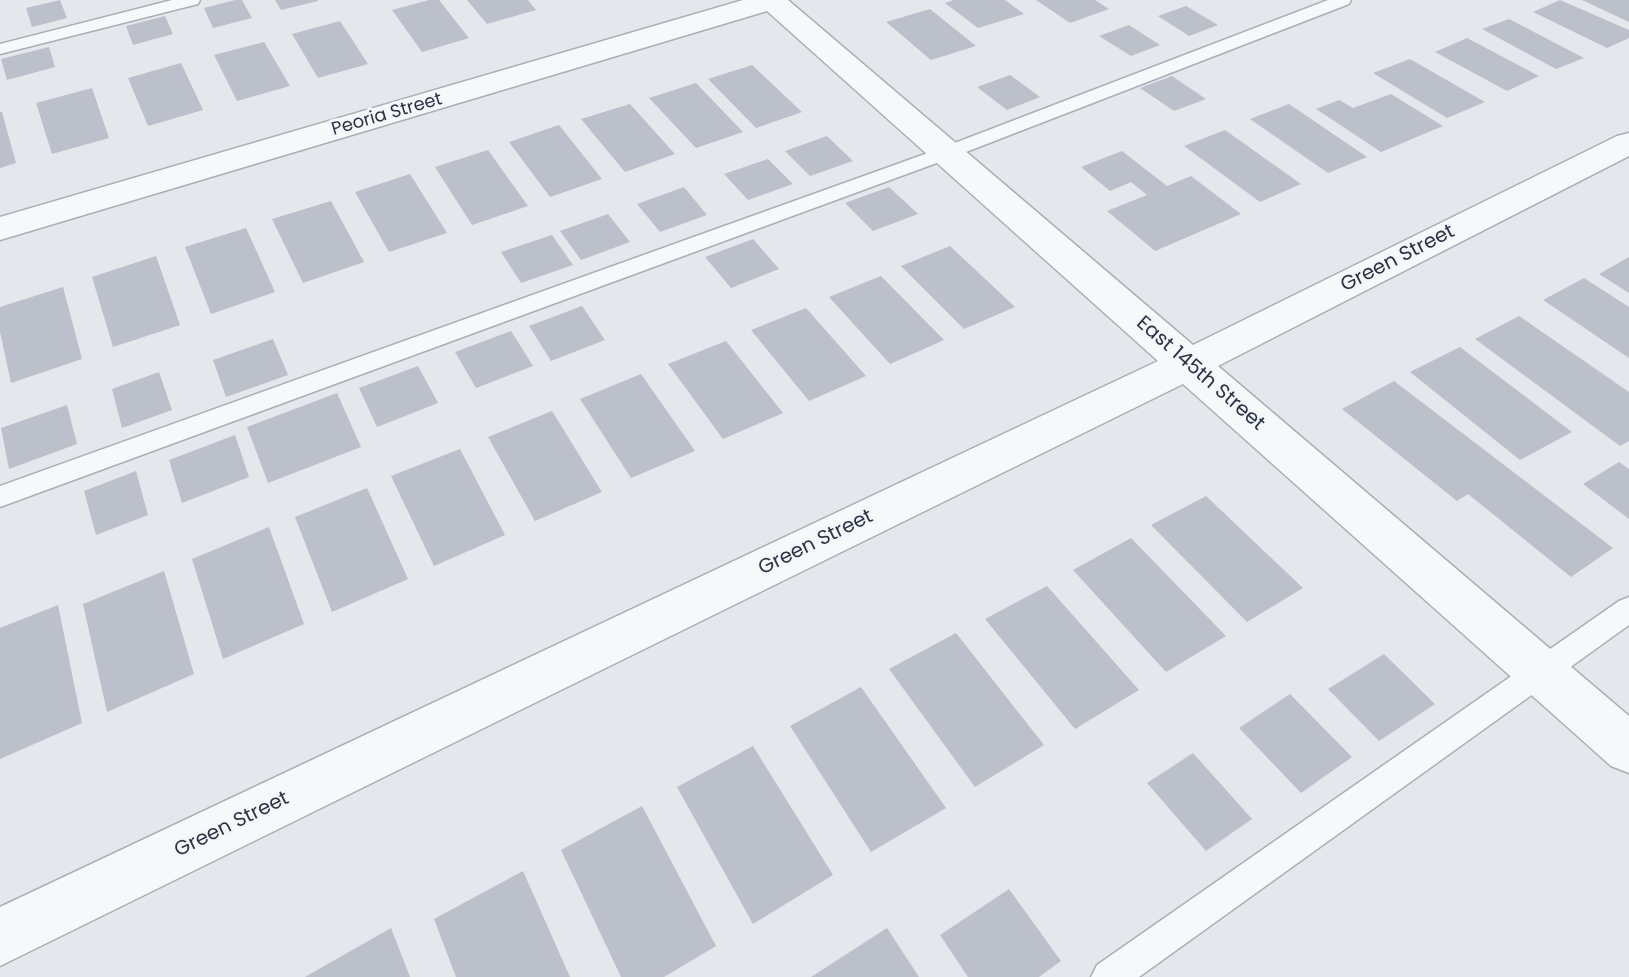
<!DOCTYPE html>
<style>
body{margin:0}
canvas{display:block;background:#e4e7ec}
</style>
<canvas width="1629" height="977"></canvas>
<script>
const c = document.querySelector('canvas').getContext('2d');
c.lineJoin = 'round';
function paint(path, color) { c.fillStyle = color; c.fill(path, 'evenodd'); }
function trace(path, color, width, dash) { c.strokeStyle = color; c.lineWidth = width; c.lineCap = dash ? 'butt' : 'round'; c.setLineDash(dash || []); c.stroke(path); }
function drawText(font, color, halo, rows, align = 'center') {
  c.font = font + ' Poppins,sans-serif'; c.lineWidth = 6; c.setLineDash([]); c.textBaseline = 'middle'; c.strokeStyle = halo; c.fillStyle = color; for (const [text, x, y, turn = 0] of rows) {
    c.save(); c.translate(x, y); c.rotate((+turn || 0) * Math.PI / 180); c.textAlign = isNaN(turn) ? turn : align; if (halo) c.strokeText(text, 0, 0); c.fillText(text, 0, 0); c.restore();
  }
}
paint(new Path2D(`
 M 60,0 L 67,18 L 32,27 L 26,8 Z
 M 235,0 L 242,0 L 252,18 L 213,28 L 204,8 Z
 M 275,0 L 318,0 L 318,1 L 281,10 Z
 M 429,0 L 439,0 L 469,38 L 422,52 L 392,10 Z
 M 467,0 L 528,0 L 536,10 L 487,24 Z
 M 954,0 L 1005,0 L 1024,14 L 978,28 L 945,3 Z
 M 1036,0 L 1095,0 L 1109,9 L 1070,23 Z
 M 1560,0 L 1629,30 L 1629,38 L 1607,48 L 1533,12 Z
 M 1582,0 L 1629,0 L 1629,22 Z
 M 1186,6 L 1218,25 L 1189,36 L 1158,16 Z
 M 930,9 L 976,46 L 931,60 L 886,22 Z
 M 165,16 L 173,34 L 133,45 L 126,26 Z
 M 1509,19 L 1584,58 L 1556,69 L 1482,29 Z
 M 340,21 L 368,64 L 318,78 L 292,34 Z
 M 1129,25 L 1160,45 L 1131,56 L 1099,36 Z
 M 1467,38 L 1539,76 L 1507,91 L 1435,52 Z
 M 264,42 L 290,86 L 237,101 L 214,55 Z
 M 49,47 L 55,67 L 7,80 L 1,59 Z
 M 1410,59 L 1485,102 L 1447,118 L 1373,73 Z
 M 181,63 L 203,110 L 148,126 L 128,78 Z
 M 752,65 L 802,112 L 756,128 L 708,79 Z
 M 1010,75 L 1040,97 L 1007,110 L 977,87 Z
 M 1172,76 L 1206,99 L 1174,111 L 1140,88 Z
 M 696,83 L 743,132 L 696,148 L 649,98 Z
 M 92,88 L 109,138 L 52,154 L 36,103 Z
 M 1391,94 L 1443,126 L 1381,152 L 1316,109 L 1339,100 L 1353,108 Z
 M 630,104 L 675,154 L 625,172 L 581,119 Z
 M 1289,104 L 1367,157 L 1328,173 L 1250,119 Z
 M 0,112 L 2,112 L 16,163 L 0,168 Z
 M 559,125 L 602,179 L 550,197 L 509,142 Z
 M 1225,130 L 1301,184 L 1260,202 L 1184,146 Z
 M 827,136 L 853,161 L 810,176 L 785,151 Z
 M 488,150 L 528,206 L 472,225 L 435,167 Z
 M 1122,151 L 1167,186 L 1191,176 L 1241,214 L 1155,251 L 1107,211 L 1147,195 L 1131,182 L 1110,191 L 1081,167 Z
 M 768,159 L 793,184 L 748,200 L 724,174 Z
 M 410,174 L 447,233 L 389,252 L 355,192 Z
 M 684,187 L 707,215 L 660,232 L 637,204 Z
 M 889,187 L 918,214 L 873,231 L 845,203 Z
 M 331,201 L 364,262 L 303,283 L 272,219 Z
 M 608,214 L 630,242 L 581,260 L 560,231 Z
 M 246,228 L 275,292 L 211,314 L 185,247 Z
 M 552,235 L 573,265 L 521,283 L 501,252 Z
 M 753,239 L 779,269 L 731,288 L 705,257 Z
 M 950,246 L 1015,307 L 964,329 L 901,266 Z
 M 156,256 L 180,325 L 113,347 L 92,277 Z
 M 1629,257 L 1629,293 L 1599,274 Z
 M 881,276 L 944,340 L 890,364 L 829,297 Z
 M 1584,278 L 1629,307 L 1629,358 L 1543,300 Z
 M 63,287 L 82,359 L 11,383 L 0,332 L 0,307 Z
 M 582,306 L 605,340 L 551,361 L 529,326 Z
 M 806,308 L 866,376 L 809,401 L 751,330 Z
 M 1519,316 L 1629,392 L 1629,441 L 1620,446 L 1475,339 Z
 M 511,331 L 533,366 L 476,388 L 455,352 Z
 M 273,339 L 288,375 L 226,397 L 213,360 Z
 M 726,341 L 783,413 L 723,439 L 668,364 Z
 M 1460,347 L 1572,432 L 1520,460 L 1410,372 Z
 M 418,366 L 438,403 L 377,427 L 359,388 Z
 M 159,372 L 172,410 L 122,428 L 112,389 Z
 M 641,374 L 695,451 L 631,478 L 580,399 Z
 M 1394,381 L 1613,548 L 1571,577 L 1468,494 L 1457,501 L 1342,409 Z
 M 337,393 L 361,447 L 268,483 L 247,427 Z
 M 67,405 L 77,444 L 9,469 L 1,428 Z
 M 552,411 L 602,492 L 535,521 L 488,437 Z
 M 235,435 L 249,477 L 182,503 L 169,460 Z
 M 460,449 L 505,535 L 434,566 L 391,476 Z
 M 1619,462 L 1629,469 L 1629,519 L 1583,484 Z
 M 136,471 L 148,515 L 96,535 L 84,491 Z
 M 367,488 L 408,579 L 332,612 L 295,517 Z
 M 1206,496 L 1303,588 L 1247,622 L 1151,525 Z
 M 269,527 L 304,624 L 223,659 L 192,559 Z
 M 1131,538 L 1226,636 L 1166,672 L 1073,570 Z
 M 164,571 L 194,674 L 107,712 L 83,604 Z
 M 1047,586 L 1139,690 L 1075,729 L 985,619 Z
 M 58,605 L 82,723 L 0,759 L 0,628 Z
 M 956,633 L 1044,745 L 975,787 L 889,669 Z
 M 1384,654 L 1435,704 L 1379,741 L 1328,689 Z
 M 861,687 L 946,808 L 871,852 L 790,726 Z
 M 1290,694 L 1352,757 L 1301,793 L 1239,728 Z
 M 753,746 L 833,875 L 753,924 L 677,787 Z
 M 1193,753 L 1252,819 L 1206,851 L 1147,783 Z
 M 642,806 L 716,946 L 664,977 L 621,977 L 561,850 Z
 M 523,871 L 570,977 L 456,977 L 434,919 Z
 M 1009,889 L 1061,961 L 1039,977 L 968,977 L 940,935 Z
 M 391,928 L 410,977 L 305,977 Z
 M 887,928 L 919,977 L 811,977 Z`), '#bbc0ca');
const lane = new Path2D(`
 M 172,0 L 200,0 L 198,4 L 0,54 L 0,44 Z
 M 1328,0 L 1351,0 L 1349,4 L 953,157 L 0,507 L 0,486 L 939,149 Z
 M 1629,597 L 1629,625 L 1139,977 L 1091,977 L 1097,965 L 1619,601 Z`);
const street = new Path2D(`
 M 743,0 L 788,0 L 1193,345 L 1617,136 L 1629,133 L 1629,156 L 1218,366 L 1629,716 L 1629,773 L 1611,766 L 1183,384 L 0,966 L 0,907 L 1158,361 L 767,11 L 0,240 L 0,217 Z`);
trace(lane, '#a9aeb7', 3);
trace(street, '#a9aeb7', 3);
paint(lane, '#f7f8fa');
paint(street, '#f7f8fa');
drawText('18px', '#2b3445', '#f4f6f9', [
 ["Peoria Street",387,115,-16]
]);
drawText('20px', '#2b3445', '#f4f6f9', [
 ["Green Street",1398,259,-27],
 ["East 145th Street",1200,374,41],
 ["Green Street",816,543,-26],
 ["Green Street",232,825,-26]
]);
</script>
